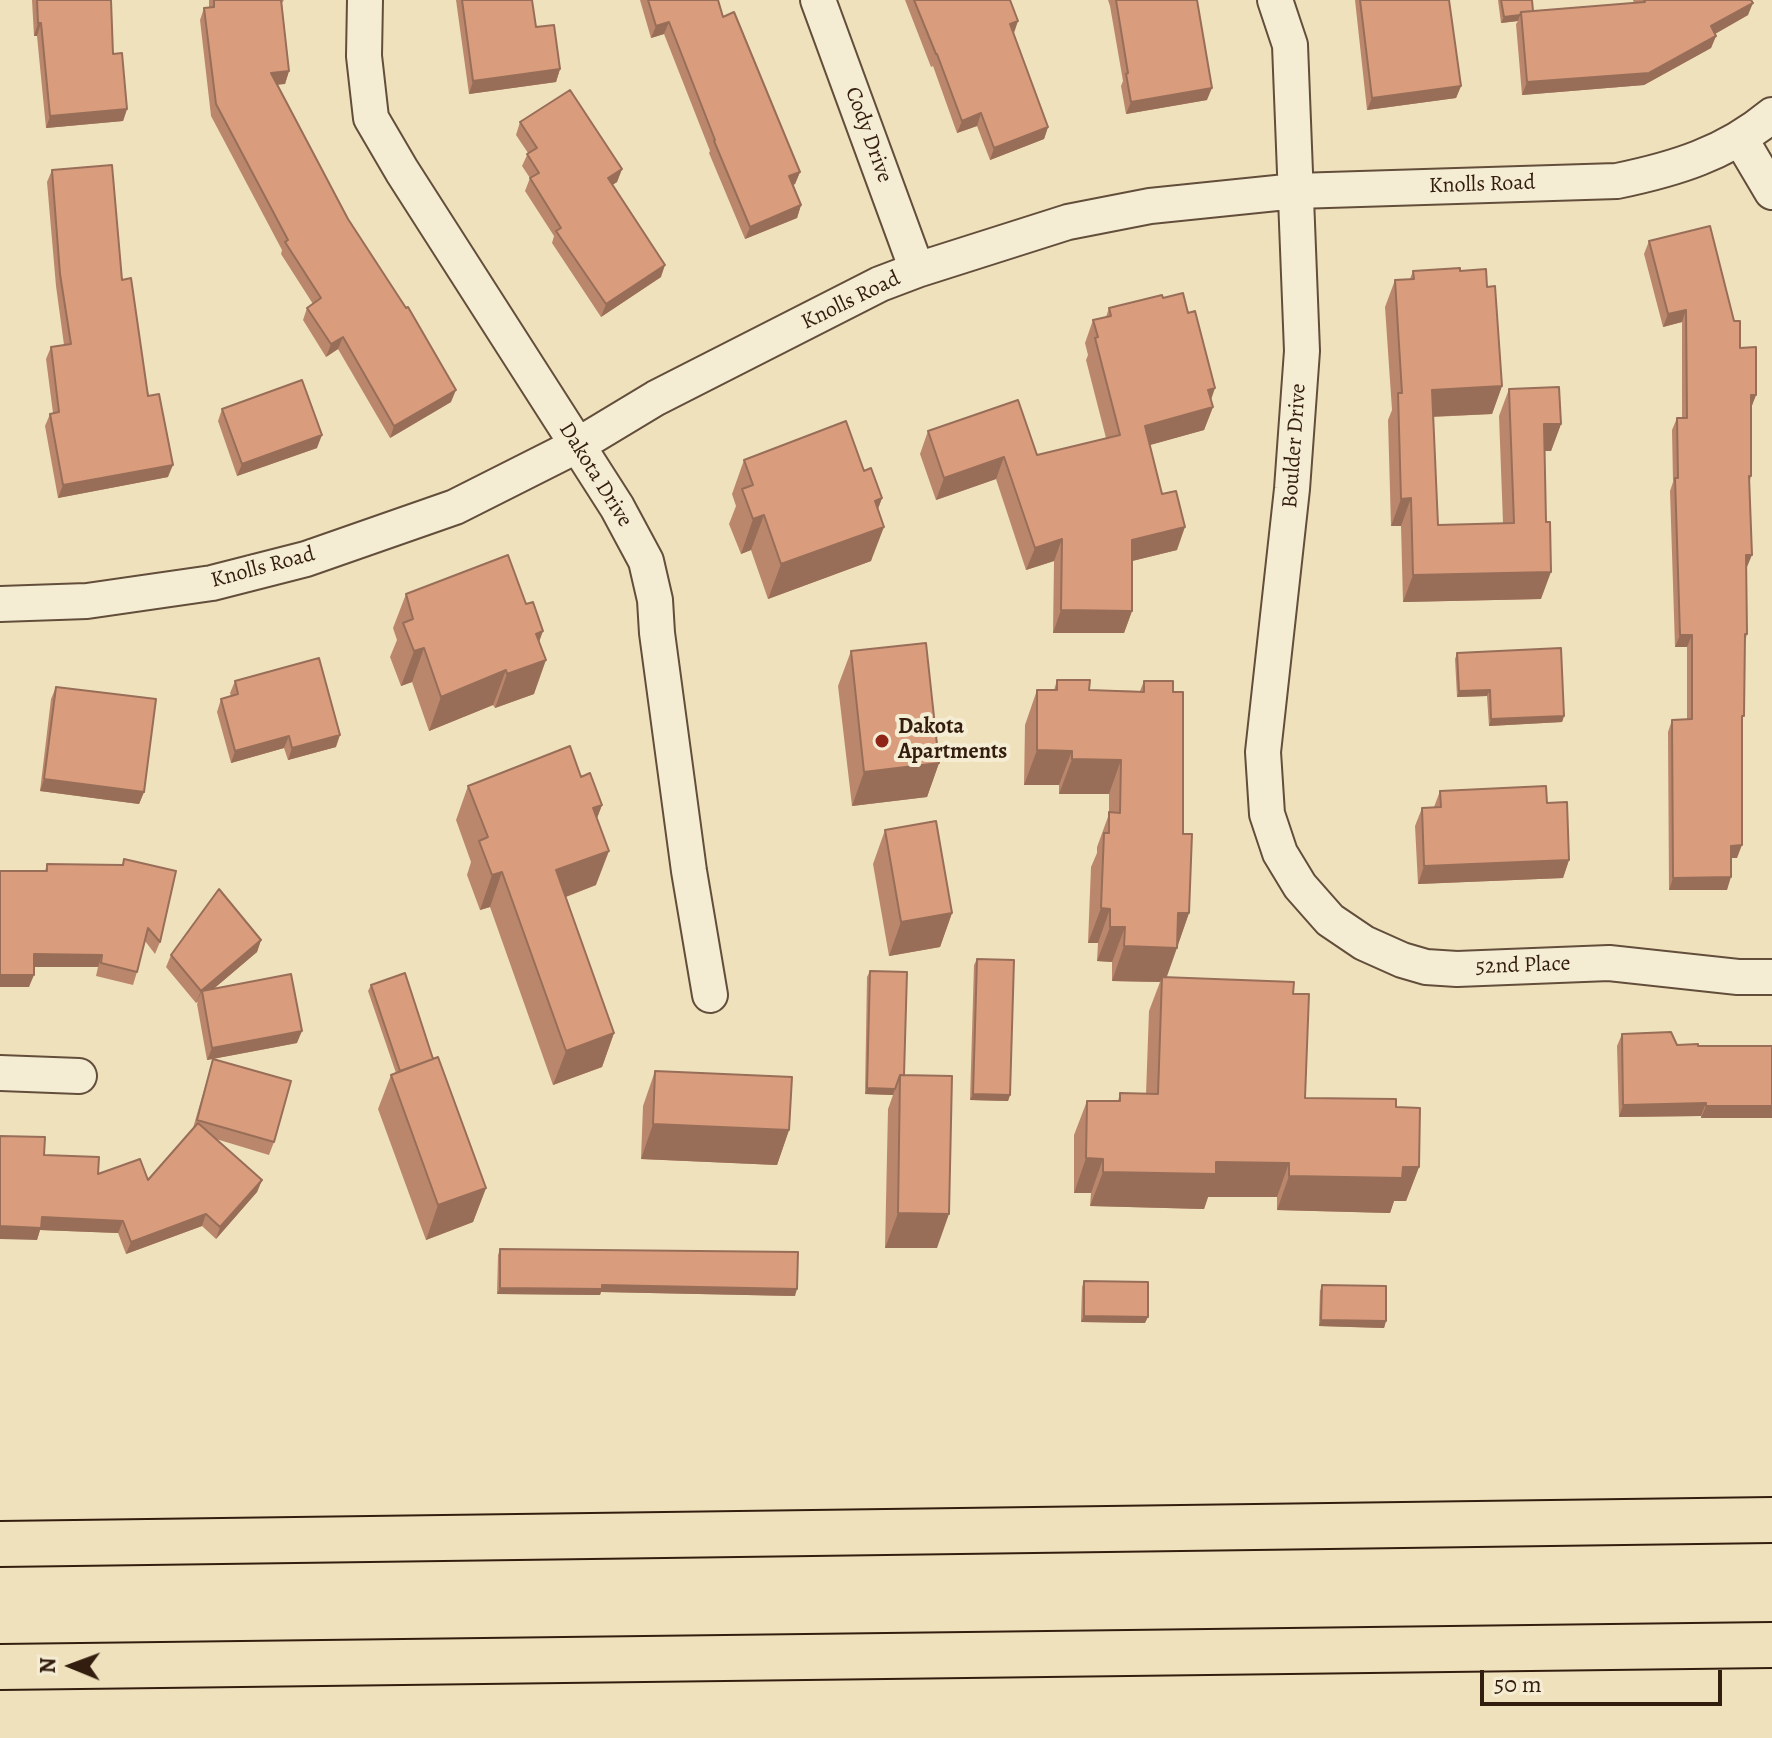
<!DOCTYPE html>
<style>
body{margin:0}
#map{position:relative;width:1772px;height:1738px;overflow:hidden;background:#f0e1bd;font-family:Alegreya,serif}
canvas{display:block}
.north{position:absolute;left:32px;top:1626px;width:80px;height:80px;-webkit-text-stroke:6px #f5ecd4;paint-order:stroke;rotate:271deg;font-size:22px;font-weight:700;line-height:32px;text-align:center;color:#331d0e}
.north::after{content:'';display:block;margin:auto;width:28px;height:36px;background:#331d0e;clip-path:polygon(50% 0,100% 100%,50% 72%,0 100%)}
.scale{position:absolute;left:1480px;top:1670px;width:242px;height:36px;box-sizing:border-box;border:4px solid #331d0e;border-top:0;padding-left:10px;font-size:24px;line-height:28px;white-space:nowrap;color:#331d0e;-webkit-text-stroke:6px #f5ecd4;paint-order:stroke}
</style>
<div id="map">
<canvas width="1772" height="1738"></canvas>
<div class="north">N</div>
<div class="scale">50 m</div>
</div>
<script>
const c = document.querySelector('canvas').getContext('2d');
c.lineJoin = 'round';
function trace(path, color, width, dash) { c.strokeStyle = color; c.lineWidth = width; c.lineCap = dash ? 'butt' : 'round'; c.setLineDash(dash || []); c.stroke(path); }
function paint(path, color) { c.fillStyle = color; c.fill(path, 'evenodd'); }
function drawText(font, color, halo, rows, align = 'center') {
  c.font = font + ' Alegreya,serif'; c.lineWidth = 8; c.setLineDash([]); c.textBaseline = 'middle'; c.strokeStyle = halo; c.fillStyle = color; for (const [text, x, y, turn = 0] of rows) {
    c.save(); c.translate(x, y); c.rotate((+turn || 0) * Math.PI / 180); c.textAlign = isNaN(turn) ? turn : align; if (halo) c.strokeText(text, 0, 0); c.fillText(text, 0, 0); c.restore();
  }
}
const street = new Path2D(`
 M 365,0 L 364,56 L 371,118 L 402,171 L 617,507 L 646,561 L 655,600 L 657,633 L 689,871 L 710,995
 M 818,0 L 917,270
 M 1275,0 L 1290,45 L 1302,351 L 1292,489 L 1263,752 L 1267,814 L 1280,853 L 1300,886 L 1330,920 L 1364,943 L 1402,960 L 1426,967 L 1457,969 L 1609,963 L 1738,977 L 1772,977
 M 1740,138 L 1772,192
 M 0,604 L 87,601 L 212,583 L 306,559 L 455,507 L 578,445 L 656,398 L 880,284 L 917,270 L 1068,222 L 1150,206 L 1296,191 L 1617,181 C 1675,169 1725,154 1772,115
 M 0,1073 L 79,1076`);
const highway = new Path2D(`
 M 0,1544 L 1772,1520
 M 0,1667 L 1772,1645`);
trace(street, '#624e3a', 38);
trace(highway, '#331d0e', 48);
trace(street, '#f5ecd4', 34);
trace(highway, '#f0e1bd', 44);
paint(new Path2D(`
 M 32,0 L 111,0 L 113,54 L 127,109 L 123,121 L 46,128 L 37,36 L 34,36 Z
 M 209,0 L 284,0 L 282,3 L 289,71 L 285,84 L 277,84 L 348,219 L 451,402 L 390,438 L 338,349 L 326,357 L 303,320 L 307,308 L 313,304 L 281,254 L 282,250 L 211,116 L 200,20 L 204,8 L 209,7 Z
 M 456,0 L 532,0 L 536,27 L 560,69 L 556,82 L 469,94 Z
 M 640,0 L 718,0 L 723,17 L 800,172 L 795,184 L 793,185 L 801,205 L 797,218 L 745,239 L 709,153 L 710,151 L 664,34 L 651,38 Z
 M 905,0 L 1010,0 L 1013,34 L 1048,127 L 1044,139 L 990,160 L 977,126 L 957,133 L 933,66 L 931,67 Z
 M 1108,0 L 1197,0 L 1207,100 L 1126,114 L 1121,86 L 1123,81 L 1110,6 Z
 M 1355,0 L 1449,0 L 1461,86 L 1456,98 L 1367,110 Z
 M 1498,0 L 1532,0 L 1533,11 L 1634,3 L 1633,0 L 1751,0 L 1748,15 L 1715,34 L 1716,36 L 1711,48 L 1644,85 L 1522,95 L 1516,24 L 1518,21 L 1501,23 Z
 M 520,122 L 622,169 L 617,182 L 612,185 L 661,277 L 601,317 L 552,243 L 554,236 L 525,191 L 530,178 L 522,166 L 528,153 L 516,135 Z
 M 52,170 L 122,280 L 168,477 L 58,498 L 45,426 L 50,414 L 53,413 L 46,359 L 51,347 L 64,345 L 56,286 L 47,182 Z
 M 1649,241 L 1740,348 L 1756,395 L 1751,408 L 1751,476 L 1750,480 L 1747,567 L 1746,567 L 1747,634 L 1745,642 L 1737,858 L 1731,858 L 1727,890 L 1669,890 L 1668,732 L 1672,720 L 1687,719 L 1687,647 L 1675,647 L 1670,491 L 1673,482 L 1672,430 L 1677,418 L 1682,418 L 1682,322 L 1663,327 L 1644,254 Z
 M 1413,271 L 1460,271 L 1487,287 L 1502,386 L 1492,414 L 1433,417 L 1438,525 L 1503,523 L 1499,416 L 1509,389 L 1561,424 L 1551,451 L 1544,451 L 1541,599 L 1403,602 L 1401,526 L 1391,526 L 1388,420 L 1392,410 L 1385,307 L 1395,280 L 1410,279 Z
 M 1109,308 L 1211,400 L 1213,407 L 1204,430 L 1149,445 L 1177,550 L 1132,561 L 1132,611 L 1124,633 L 1053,633 L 1054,561 L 1026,570 L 996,479 L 936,500 L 920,454 L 928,431 L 1037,455 L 1106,438 L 1086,360 L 1088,355 L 1085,343 L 1093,320 L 1106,317 Z
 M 222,409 L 317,448 L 237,476 L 218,421 Z
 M 744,460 L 864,471 L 882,498 L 878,509 L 871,561 L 768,599 L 751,550 L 741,554 L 729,524 L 736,506 L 732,494 Z
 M 406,594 L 539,642 L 534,694 L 495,708 L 493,705 L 429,731 L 412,682 L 401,686 L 390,657 L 397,640 L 393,628 Z
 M 851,651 L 939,763 L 927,797 L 852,806 L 838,686 Z
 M 1457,653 L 1564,716 L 1562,722 L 1489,726 L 1487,696 L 1457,697 L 1455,659 Z
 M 1057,680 L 1089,690 L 1140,691 L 1144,681 L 1183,834 L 1189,913 L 1166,977 L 1293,994 L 1305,1098 L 1396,1107 L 1419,1167 L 1406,1201 L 1394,1201 L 1390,1213 L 1277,1210 L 1277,1197 L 1208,1197 L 1204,1209 L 1090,1206 L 1091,1193 L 1074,1193 L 1074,1135 L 1087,1101 L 1118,1101 L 1120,1093 L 1146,1094 L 1149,1011 L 1160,982 L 1112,981 L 1112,962 L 1097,961 L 1098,943 L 1088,943 L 1091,867 L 1097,853 L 1097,847 L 1109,814 L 1109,794 L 1059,794 L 1059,785 L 1024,785 L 1025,725 L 1037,690 L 1054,690 Z
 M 235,681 L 336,747 L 288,760 L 284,748 L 231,763 L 217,712 L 221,699 L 231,696 L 230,693 Z
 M 56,687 L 144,792 L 139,804 L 40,791 L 51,699 Z
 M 581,777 L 602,805 L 597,818 L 596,885 L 566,897 L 614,1033 L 602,1067 L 553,1085 L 490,907 L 480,910 L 467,875 L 471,862 L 456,820 L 468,786 Z
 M 1440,791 L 1547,803 L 1569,860 L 1563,878 L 1418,884 L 1415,826 L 1422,808 L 1434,807 Z
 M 885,830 L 952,913 L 940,947 L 889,956 L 873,864 Z
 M 124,859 L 160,942 L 155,954 L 145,941 L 137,972 L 133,985 L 96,976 L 98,967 L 34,967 L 29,987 L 45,871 L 47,864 L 122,865 Z
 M 261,940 L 257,952 L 213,989 L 297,1043 L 207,1060 L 197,1004 L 198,1002 L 196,1003 L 166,967 L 171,955 Z
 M 977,959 L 1010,1095 L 1008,1101 L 970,1100 L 974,965 Z
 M 870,971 L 904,1075 L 937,1248 L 885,1248 L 888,1109 L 893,1095 L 865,1094 L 867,977 Z
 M 371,985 L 433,1059 L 486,1188 L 473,1222 L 426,1240 L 378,1109 L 391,1075 L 396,1073 L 368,991 Z
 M 1622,1034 L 1677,1045 L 1698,1046 L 1772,1118 L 1701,1118 L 1701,1116 L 1619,1117 L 1617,1046 Z
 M 213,1059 L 274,1142 L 269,1155 L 216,1139 L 262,1180 L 257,1192 L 216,1239 L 202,1226 L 126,1254 L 118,1233 L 40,1230 L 37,1240 L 44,1155 L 98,1174 L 148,1180 L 193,1128 Z
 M 655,1071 L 789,1130 L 777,1165 L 641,1159 L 643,1106 Z
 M 500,1249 L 795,1296 L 601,1292 L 600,1295 L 497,1294 L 498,1255 Z
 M 1084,1281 L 1145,1323 L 1081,1322 L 1082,1287 Z
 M 1322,1285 L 1386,1321 L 1384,1328 L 1319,1326 L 1320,1291 Z`), '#bb876c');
paint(new Path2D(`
 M 1753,3 L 1748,15 L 1706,39 L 1711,26 Z
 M 1520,15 L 1518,21 L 1501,23 L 1504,17 Z
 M 1018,21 L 1014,33 L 1010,24 Z
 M 669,22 L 664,34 L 651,38 L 656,26 Z
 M 38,23 L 41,23 L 37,36 L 34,36 Z
 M 1716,36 L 1711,48 L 1644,85 L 1522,95 L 1527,82 Z
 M 560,69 L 556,82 L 469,94 L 473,81 Z
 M 289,71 L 285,84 L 267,86 L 271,73 Z
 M 1461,86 L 1456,98 L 1367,110 L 1372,98 Z
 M 1212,88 L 1207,100 L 1126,114 L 1131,102 Z
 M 127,109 L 123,121 L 46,128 L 50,116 Z
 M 981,113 L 977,126 L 957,133 L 962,121 Z
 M 1048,127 L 1044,139 L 990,160 L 994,148 Z
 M 622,169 L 617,182 L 603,191 L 608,178 Z
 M 800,172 L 795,184 L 785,189 L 789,176 Z
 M 801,205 L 797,218 L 745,239 L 750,227 Z
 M 665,265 L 661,277 L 601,317 L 606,304 Z
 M 1686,310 L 1682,322 L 1663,327 L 1668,314 Z
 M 343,337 L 338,349 L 326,357 L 331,344 Z
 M 1502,386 L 1492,414 L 1422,417 L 1432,390 Z
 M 1215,388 L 1208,409 L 1213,407 L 1204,430 L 1136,449 L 1145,426 L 1208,390 Z
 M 456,390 L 451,402 L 390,438 L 394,426 Z
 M 1751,395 L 1756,395 L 1751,408 Z
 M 1544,424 L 1561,424 L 1551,451 L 1534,451 Z
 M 322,435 L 317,448 L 237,476 L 242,464 Z
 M 1004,457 L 996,479 L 936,500 L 944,478 Z
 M 173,465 L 168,477 L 58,498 L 63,485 Z
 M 882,498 L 869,532 L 884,527 L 871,561 L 768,599 L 781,564 L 875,501 Z
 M 1411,498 L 1401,526 L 1391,526 L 1401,499 Z
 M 764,515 L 751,550 L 741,554 L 753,519 Z
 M 1185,527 L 1177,550 L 1124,563 L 1132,540 Z
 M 1062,539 L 1054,561 L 1026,570 L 1035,548 Z
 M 1746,555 L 1752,555 L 1747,567 L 1742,568 Z
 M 1551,572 L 1541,599 L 1403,602 L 1413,575 Z
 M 1061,610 L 1132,611 L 1124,633 L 1053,633 Z
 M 543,631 L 531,665 L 546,660 L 534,694 L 495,708 L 507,674 L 536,634 Z
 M 1680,635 L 1692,635 L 1687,647 L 1675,647 Z
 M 424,648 L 412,682 L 401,686 L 414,651 Z
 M 506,670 L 493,705 L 429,731 L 441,697 Z
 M 1490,690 L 1487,696 L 1457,697 L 1459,691 Z
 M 1564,716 L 1562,722 L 1489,726 L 1491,719 Z
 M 340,735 L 336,747 L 288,760 L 292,748 Z
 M 289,736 L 284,748 L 231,763 L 235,751 Z
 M 1037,750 L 1072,751 L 1059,785 L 1024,785 Z
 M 1072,759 L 1121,760 L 1109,794 L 1059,794 Z
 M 939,763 L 927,797 L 852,806 L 864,772 Z
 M 44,779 L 144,792 L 139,804 L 40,791 Z
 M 602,805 L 589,839 L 593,808 Z
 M 1742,845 L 1737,858 L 1727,858 L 1731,846 Z
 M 609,851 L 596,885 L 544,905 L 556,870 Z
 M 1569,860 L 1563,878 L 1418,884 L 1424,866 Z
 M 502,872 L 490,907 L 480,910 L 492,875 Z
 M 1731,877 L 1727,890 L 1669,890 L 1673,878 Z
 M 1101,908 L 1110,909 L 1098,943 L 1088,943 Z
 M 952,913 L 940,947 L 889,956 L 901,922 Z
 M 1178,913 L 1189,913 L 1177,948 Z
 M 1110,927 L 1125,927 L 1112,962 L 1097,961 Z
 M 261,940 L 257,952 L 203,998 L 202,991 L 196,1003 L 201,991 Z
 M 1124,946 L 1177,948 L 1165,982 L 1162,977 L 1160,982 L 1112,981 Z
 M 34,954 L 102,955 L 98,967 L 29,967 Z
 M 0,975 L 34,975 L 29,987 L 0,987 Z
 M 302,1031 L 297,1043 L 207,1060 L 212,1048 Z
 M 614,1033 L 602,1067 L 553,1085 L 566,1051 Z
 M 867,1088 L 895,1089 L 893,1095 L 865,1094 Z
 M 973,1094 L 1010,1095 L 1008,1101 L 970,1100 Z
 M 1706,1103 L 1701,1116 L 1619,1117 L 1623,1105 Z
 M 1706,1106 L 1772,1106 L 1772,1118 L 1701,1118 Z
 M 653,1124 L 789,1130 L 777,1165 L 641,1159 Z
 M 1086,1158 L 1103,1159 L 1091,1193 L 1074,1193 Z
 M 1216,1162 L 1289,1163 L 1277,1197 L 1208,1197 L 1204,1209 L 1090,1206 L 1103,1172 Z
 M 1403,1167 L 1419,1167 L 1406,1201 L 1394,1201 L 1390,1213 L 1277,1210 L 1289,1176 Z
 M 262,1180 L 257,1192 L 216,1239 L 220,1227 Z
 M 486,1188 L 473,1222 L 426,1240 L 438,1205 Z
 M 898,1213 L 949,1214 L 937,1248 L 885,1248 Z
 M 206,1214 L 202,1226 L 126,1254 L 131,1242 Z
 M 42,1217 L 123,1221 L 118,1233 L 40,1230 L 37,1240 L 0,1239 L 0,1226 Z
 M 602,1285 L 797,1289 L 795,1296 L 601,1292 L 600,1295 L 497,1294 L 500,1288 Z
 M 1084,1316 L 1148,1317 L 1145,1323 L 1081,1322 Z
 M 1321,1320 L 1386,1321 L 1384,1328 L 1319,1326 Z`), '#986e58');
const building = new Path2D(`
 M 37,0 L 111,0 L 113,54 L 122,53 L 127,109 L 50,116 L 41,23 L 38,23 Z
 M 214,0 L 281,0 L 289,71 L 271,73 L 348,219 L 406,308 L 408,307 L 456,390 L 394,426 L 343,337 L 331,344 L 307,308 L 321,298 L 285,242 L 288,240 L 216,104 L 204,8 L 214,7 Z
 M 462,0 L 532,0 L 536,27 L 554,25 L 560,69 L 473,81 Z
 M 648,0 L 718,0 L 723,17 L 734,12 L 800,172 L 789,176 L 801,205 L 750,227 L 714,141 L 715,140 L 669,22 L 656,26 Z
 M 914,0 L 1010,0 L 1018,21 L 1010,24 L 1048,127 L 994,148 L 981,113 L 962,121 L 937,54 L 936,54 Z
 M 1116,0 L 1197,0 L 1212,88 L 1131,102 L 1126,74 L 1128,73 Z
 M 1360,0 L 1449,0 L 1461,86 L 1372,98 Z
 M 1501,0 L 1532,0 L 1533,11 L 1521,12 L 1520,15 L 1504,17 Z
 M 1644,0 L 1751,0 L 1753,3 L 1711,26 L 1716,36 L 1649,73 L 1527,82 L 1521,12 L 1645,2 Z
 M 570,90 L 622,169 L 608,178 L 665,265 L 606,304 L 556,231 L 561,228 L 530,178 L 539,173 L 527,154 L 537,148 L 520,122 Z
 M 112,165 L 122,280 L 131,278 L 148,396 L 159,394 L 173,465 L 63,485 L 50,414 L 59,412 L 51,347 L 71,344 L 60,274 L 52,170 Z
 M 1710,226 L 1734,321 L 1740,321 L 1740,348 L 1756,347 L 1756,395 L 1751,395 L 1751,476 L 1749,476 L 1752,555 L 1746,555 L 1747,634 L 1745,634 L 1744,716 L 1742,716 L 1742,845 L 1731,846 L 1731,877 L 1673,878 L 1672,720 L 1692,719 L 1692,635 L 1680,635 L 1675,478 L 1678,478 L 1677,418 L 1687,418 L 1686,310 L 1668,314 L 1649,241 Z
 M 1460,268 L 1460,271 L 1486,269 L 1487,287 L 1495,286 L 1502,386 L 1432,390 L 1438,525 L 1514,523 L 1509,389 L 1559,387 L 1561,424 L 1544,424 L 1546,522 L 1550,522 L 1551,572 L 1413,575 L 1411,498 L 1401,499 L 1398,393 L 1402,393 L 1395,280 L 1414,279 L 1413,271 Z
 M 1183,293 L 1188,313 L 1195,311 L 1215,388 L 1208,390 L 1213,407 L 1145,426 L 1162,494 L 1176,491 L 1185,527 L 1132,540 L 1132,611 L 1061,610 L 1062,539 L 1035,548 L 1004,457 L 944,478 L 928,431 L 1018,400 L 1037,455 L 1120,435 L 1095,338 L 1098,337 L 1093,320 L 1111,316 L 1109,308 L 1162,295 L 1163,298 Z
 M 302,380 L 322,435 L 242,464 L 222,409 Z
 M 846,421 L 864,471 L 871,468 L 882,498 L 875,501 L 884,527 L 781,564 L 764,515 L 753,519 L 742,489 L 753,485 L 744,460 Z
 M 508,555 L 526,604 L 533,602 L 543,631 L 536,634 L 546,660 L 507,674 L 506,670 L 441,697 L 424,648 L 414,651 L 403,623 L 413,619 L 406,594 Z
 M 926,643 L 939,763 L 864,772 L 851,651 Z
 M 1561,648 L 1564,716 L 1491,719 L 1490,690 L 1459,691 L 1457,653 Z
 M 319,658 L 340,735 L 292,748 L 289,736 L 235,751 L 221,699 L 238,694 L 235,681 Z
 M 1057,680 L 1090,680 L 1089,690 L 1144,692 L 1144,681 L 1173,681 L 1173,692 L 1183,692 L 1183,834 L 1192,834 L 1189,913 L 1178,913 L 1177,948 L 1124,946 L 1125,927 L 1110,927 L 1110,909 L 1101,908 L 1104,833 L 1109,833 L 1109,812 L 1120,813 L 1121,760 L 1072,759 L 1072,751 L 1037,750 L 1037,690 L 1057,690 Z
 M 56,687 L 156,699 L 144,792 L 44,779 Z
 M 570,746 L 581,777 L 590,773 L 602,805 L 593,808 L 609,851 L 556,870 L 614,1033 L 566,1051 L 502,872 L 492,875 L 479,841 L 488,837 L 468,786 Z
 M 1546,786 L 1547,803 L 1567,802 L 1569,860 L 1424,866 L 1422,808 L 1441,807 L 1440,791 Z
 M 936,821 L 952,913 L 901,922 L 885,830 Z
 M 124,859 L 176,871 L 160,942 L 148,928 L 137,972 L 101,963 L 102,955 L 34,954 L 34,975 L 0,975 L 0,871 L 47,871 L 47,864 L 123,865 Z
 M 219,889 L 261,940 L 201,991 L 171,955 Z
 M 977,959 L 1014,960 L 1010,1095 L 973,1094 Z
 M 870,971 L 907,972 L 904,1075 L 900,1075 L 895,1089 L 867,1088 Z
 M 405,973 L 433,1059 L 400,1071 L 371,985 Z
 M 291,974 L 302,1031 L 212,1048 L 202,991 Z
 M 1162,977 L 1294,982 L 1293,994 L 1309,994 L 1305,1098 L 1396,1099 L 1396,1107 L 1420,1108 L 1419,1167 L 1403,1167 L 1402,1178 L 1289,1176 L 1289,1163 L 1216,1162 L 1216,1174 L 1103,1172 L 1103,1159 L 1086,1158 L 1087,1101 L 1120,1101 L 1120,1093 L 1158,1094 Z
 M 1671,1032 L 1677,1045 L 1698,1044 L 1698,1046 L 1772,1046 L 1772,1106 L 1706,1106 L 1706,1103 L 1623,1105 L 1622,1034 Z
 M 438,1057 L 486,1188 L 438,1205 L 391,1075 Z
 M 213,1059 L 291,1081 L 274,1142 L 197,1120 Z
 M 655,1071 L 792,1077 L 789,1130 L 653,1124 Z
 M 900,1075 L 952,1076 L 949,1214 L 898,1213 Z
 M 198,1123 L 262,1180 L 220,1227 L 206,1214 L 131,1242 L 123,1221 L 42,1217 L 41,1228 L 0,1226 L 0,1136 L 45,1137 L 44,1155 L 99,1157 L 98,1174 L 140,1159 L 148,1180 Z
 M 500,1249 L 798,1252 L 797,1289 L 602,1285 L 602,1289 L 500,1288 Z
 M 1084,1281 L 1148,1282 L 1148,1317 L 1084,1316 Z
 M 1322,1285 L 1386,1286 L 1386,1321 L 1321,1320 Z`);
paint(building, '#d99d7e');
trace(building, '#986e58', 2);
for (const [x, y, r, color] of [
 [882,741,8,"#8f2418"]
]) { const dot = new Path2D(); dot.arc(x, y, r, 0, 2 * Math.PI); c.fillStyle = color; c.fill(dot); trace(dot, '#f5ecd4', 3); }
drawText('22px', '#331d0e', '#f5ecd4', [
 ["Cody Drive",868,135,70],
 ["Knolls Road",1482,185,-2],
 ["Knolls Road",851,301,-26],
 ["Boulder Drive",1295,446,-86],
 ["Dakota Drive",595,475,58],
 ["Knolls Road",263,568,-15],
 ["52nd Place",1523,966,-2]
]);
drawText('bold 22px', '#331d0e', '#f5ecd4', [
 ["Dakota",898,728],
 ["Apartments",898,753]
], 'left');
</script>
